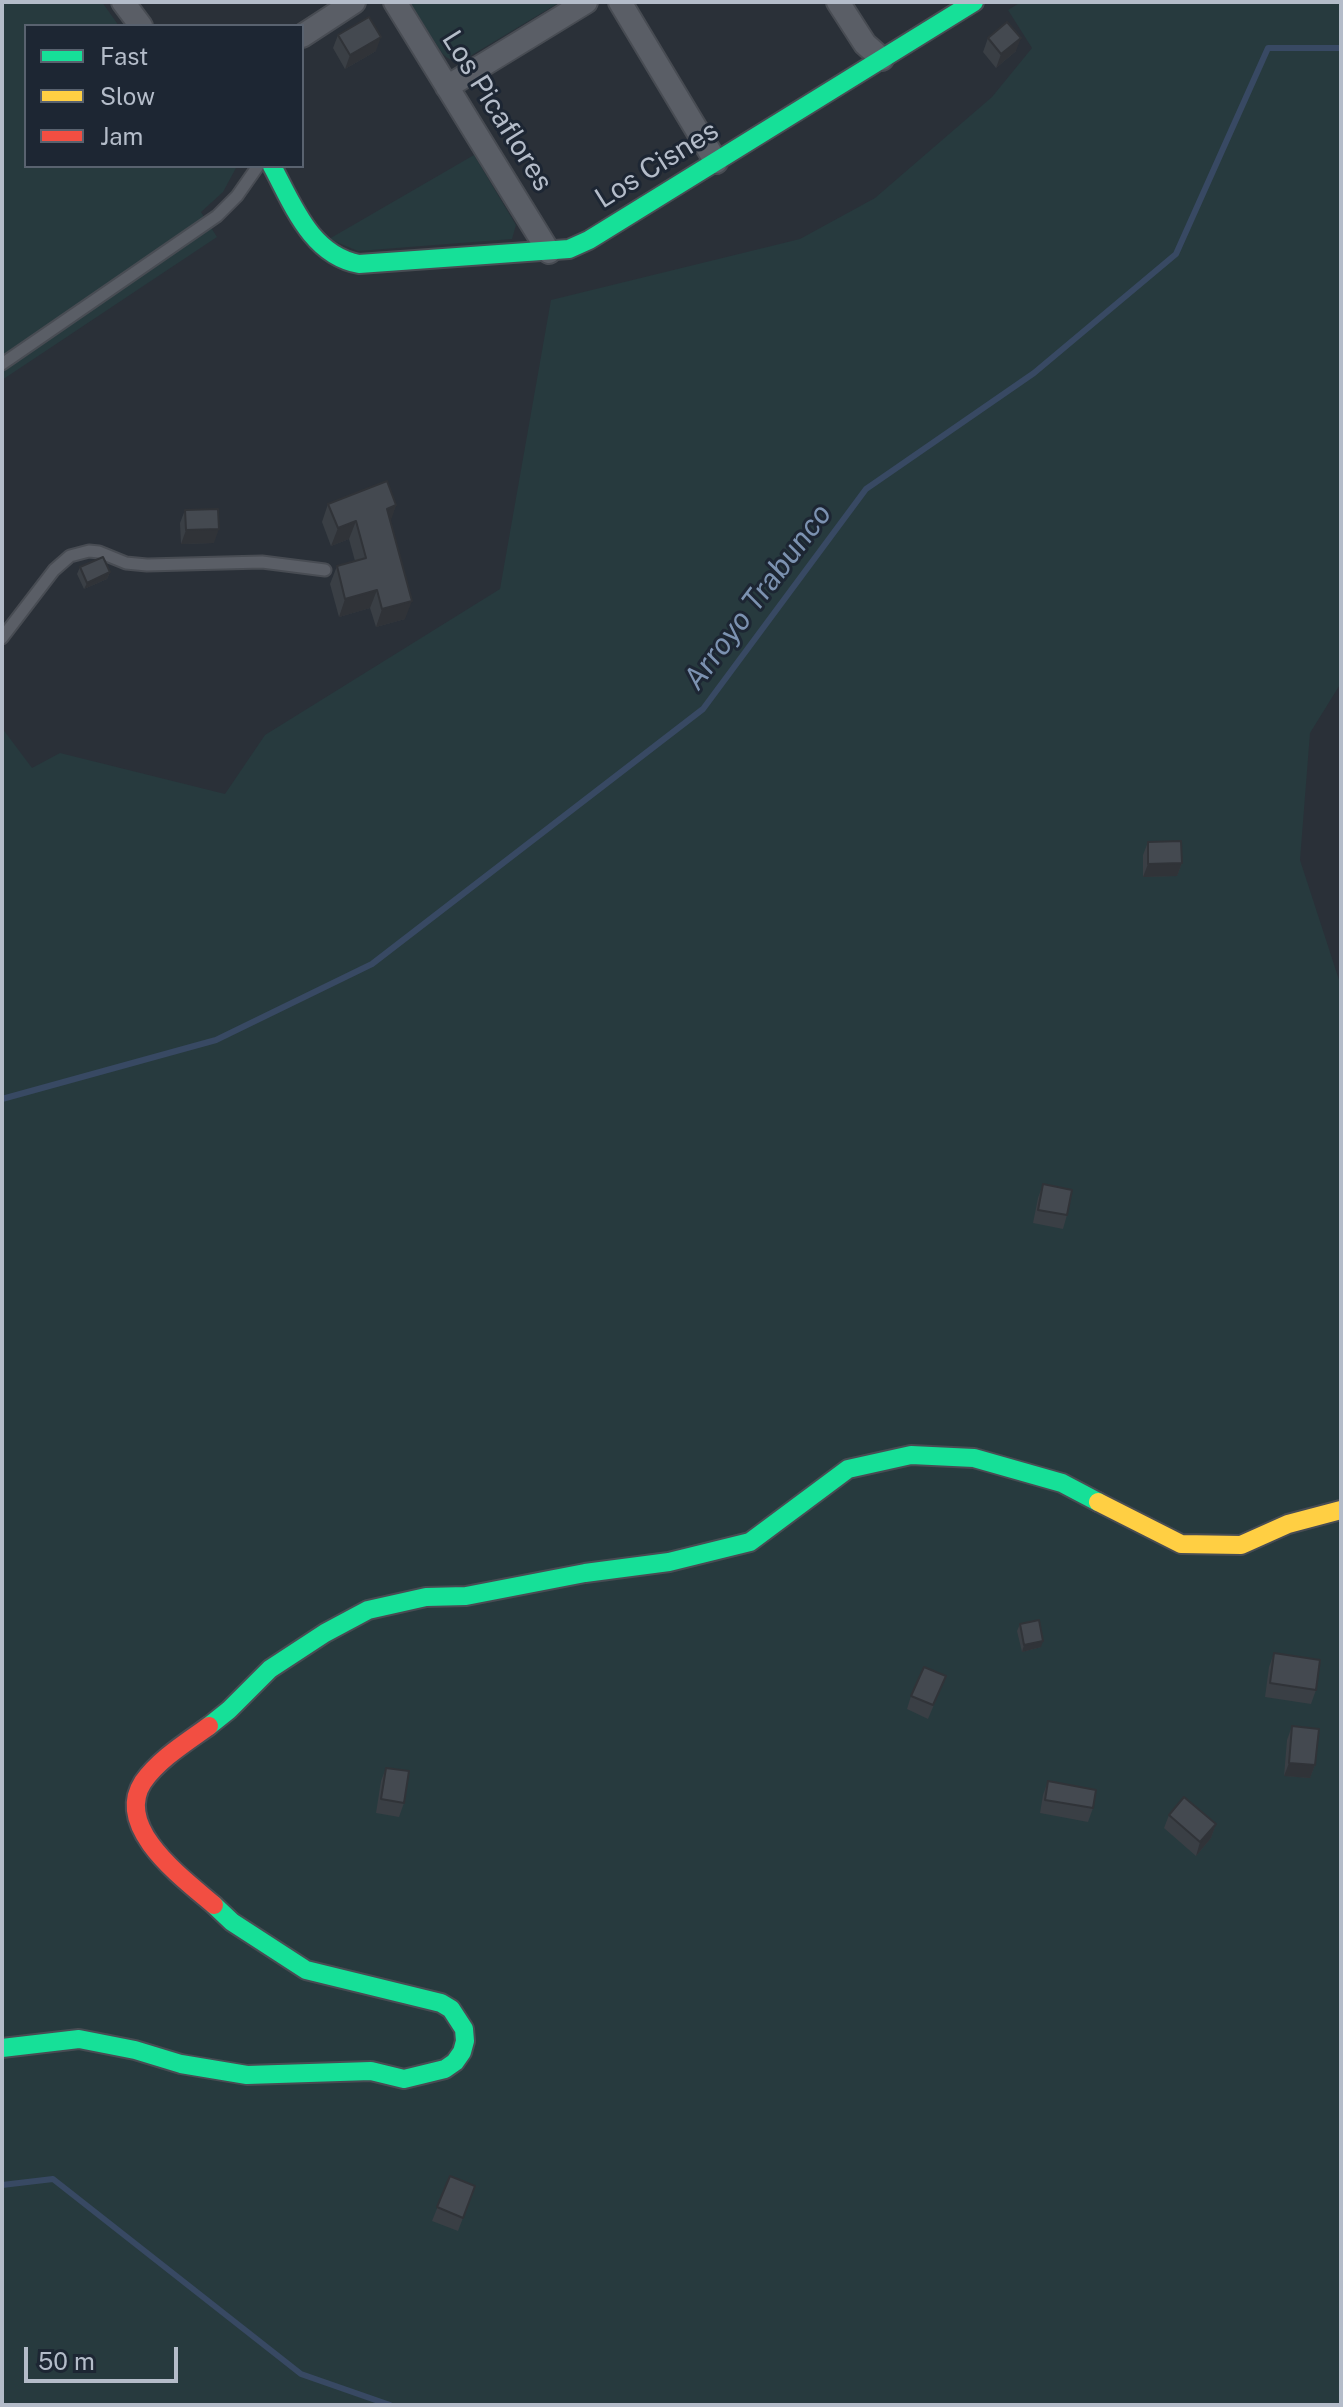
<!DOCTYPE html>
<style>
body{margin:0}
#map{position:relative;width:1343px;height:2407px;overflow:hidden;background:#2a3038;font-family:"Public Sans",sans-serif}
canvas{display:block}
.frame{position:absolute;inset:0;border:4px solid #b4bcc9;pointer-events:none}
.legend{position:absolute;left:24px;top:24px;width:280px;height:144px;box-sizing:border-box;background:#1d2633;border:2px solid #59626f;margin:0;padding:10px 14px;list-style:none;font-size:24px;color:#b4bcc9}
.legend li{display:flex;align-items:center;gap:16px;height:40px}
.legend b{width:40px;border:2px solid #59626f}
.scale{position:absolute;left:24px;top:2347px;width:154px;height:36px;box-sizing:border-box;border:4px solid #b4bcc9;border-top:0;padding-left:10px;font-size:24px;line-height:28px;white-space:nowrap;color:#b4bcc9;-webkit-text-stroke:6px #1d2633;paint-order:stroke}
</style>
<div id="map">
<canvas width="1343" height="2407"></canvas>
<div class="frame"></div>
<ul class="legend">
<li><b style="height:10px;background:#16e098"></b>Fast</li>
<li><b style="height:10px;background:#ffcf43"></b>Slow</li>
<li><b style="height:10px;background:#f24e42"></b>Jam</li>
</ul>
<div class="scale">50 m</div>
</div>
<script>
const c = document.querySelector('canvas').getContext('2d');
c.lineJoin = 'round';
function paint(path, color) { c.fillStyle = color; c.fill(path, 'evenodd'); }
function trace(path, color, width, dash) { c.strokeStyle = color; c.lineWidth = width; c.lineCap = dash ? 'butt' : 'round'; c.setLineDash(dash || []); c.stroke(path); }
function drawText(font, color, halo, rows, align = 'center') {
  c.font = font + ' "Public Sans",sans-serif'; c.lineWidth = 6; c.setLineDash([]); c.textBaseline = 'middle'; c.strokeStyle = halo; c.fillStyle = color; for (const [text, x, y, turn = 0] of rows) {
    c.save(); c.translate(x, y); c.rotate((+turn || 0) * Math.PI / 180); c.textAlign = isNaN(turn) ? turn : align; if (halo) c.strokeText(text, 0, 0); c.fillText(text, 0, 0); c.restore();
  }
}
paint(new Path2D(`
 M 2,2 L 102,2 L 119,26 L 26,26 L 26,166 L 237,166 L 223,192 L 201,212 L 217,237 L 2,380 Z
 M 409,2 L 560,2 L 467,58 C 457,63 449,61 442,53 Z
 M 1021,2 L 1341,2 L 1341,683 L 1310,733 L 1300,860 L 1341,986 L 1341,2405 L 2,2405 L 2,728 L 32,768 L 60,753 L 225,794 L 265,735 L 500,589 L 551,300 L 800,239 L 875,198 L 992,97 L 1032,48 L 1008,10 Z
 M 474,155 L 516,225 L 512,239 L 358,251 L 329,239 Z`), '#273a3e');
trace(new Path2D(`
 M 2,1099 L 216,1040 L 372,964 L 703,709 L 866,489 L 1034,373 L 1176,254 L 1268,48 L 1341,48
 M 2,2185 L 53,2179 L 301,2374 L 390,2405`), '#384963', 6);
const lane = new Path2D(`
 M 2,364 L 217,216 L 237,196 L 258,166
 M 2,638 L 54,570 L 70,556 L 89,551 L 99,552 L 126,563 L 147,565 L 262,562 L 325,570`);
const street = new Path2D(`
 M 123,2 L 141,26
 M 395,2 L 549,252
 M 620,2 L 716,162
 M 838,2 L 865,44 L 882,59
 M 302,36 L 354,2
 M 447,87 L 586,2`);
const fast = new Path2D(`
 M 272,166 C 293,205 311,255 359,264 L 569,249 L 589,240 L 974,2
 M 209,1726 L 229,1710 L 270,1669 L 325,1633 L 368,1610 L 426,1597 L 466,1596 L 585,1573 L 669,1562 L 750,1542 L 848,1469 L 911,1455 L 974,1458 L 1062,1483 L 1098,1502
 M 2,2048 L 79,2039 L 135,2050 L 181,2064 L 247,2075 L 371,2071 L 404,2079 L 445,2069 L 455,2062 L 462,2052 L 465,2041 L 464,2029 L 451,2009 L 441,2003 L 306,1970 L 232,1922 L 214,1905`);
const slow = new Path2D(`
 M 1098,1502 L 1181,1544 L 1241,1545 L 1288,1524 L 1341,1510`);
const jam = new Path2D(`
 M 209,1726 C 187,1742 159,1759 143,1782 C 113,1828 184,1879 214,1905`);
trace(lane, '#484c53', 15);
trace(street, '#484c53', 26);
trace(fast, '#484c53', 22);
trace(slow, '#484c53', 22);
trace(jam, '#484c53', 22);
trace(lane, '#5a5e66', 11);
trace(street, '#5a5e66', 22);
trace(fast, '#16e098', 18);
trace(slow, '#ffcf43', 18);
trace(jam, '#f24e42', 18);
paint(new Path2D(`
 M 338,35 L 376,51 L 345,69 L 333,48 Z
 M 988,38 L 1016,51 L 996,68 L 983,52 Z
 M 328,504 L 396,505 L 390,521 L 405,619 L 376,627 L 370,608 L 339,617 L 330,584 L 337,566 L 355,561 L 349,539 L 331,546 L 322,522 Z
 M 185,510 L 214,543 L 181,544 L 180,523 Z
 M 80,567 L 110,572 L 107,579 L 84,589 L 77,574 Z
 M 1148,842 L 1182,863 L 1177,876 L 1143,877 L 1143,855 Z
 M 1043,1184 L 1067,1215 L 1063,1229 L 1033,1223 L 1038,1198 Z
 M 1020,1624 L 1041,1647 L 1022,1652 L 1017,1631 Z
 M 1274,1653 L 1316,1690 L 1311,1704 L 1265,1697 L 1269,1667 Z
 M 946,1676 L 928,1719 L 907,1709 L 911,1696 Z
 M 1292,1726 L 1315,1765 L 1310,1778 L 1284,1776 L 1287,1740 Z
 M 386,1768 L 404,1803 L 399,1817 L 376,1813 L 381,1781 Z
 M 1048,1781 L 1093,1808 L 1088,1822 L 1040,1813 L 1043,1795 Z
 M 1169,1815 L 1216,1824 L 1211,1838 L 1196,1856 L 1164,1828 Z
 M 450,2176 L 475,2186 L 458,2231 L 432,2221 Z`), '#3a3f45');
paint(new Path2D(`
 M 381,37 L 376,51 L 345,69 L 350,55 Z
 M 1021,38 L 1016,51 L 996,68 L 1001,54 Z
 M 396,505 L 390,523 L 387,509 Z
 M 356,521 L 349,539 L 331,546 L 338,528 Z
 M 219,529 L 214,543 L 181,544 L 186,530 Z
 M 110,572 L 107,579 L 84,589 L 87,583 Z
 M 377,590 L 370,608 L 339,617 L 345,599 Z
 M 412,601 L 405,619 L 376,627 L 382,609 Z
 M 1182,863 L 1177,876 L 1143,877 L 1148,864 Z
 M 1043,1641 L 1041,1647 L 1022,1652 L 1024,1645 Z
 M 1289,1763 L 1315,1765 L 1310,1778 L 1284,1776 Z
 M 1216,1824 L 1211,1838 L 1196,1856 L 1200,1842 Z`), '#303338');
const building = new Path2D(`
 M 369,17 L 381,37 L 350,55 L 338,35 Z
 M 1007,22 L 1021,38 L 1001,54 L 988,38 Z
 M 387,481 L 396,505 L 387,509 L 412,601 L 382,609 L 377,590 L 345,599 L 337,566 L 366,558 L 356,521 L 338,528 L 328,504 Z
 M 218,509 L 219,529 L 186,530 L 185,510 Z
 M 103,557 L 110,572 L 87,583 L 80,567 Z
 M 1181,841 L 1182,863 L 1148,864 L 1148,842 Z
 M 1043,1184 L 1072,1190 L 1067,1215 L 1038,1210 Z
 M 1039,1620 L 1043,1641 L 1024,1645 L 1020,1624 Z
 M 1274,1653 L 1320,1660 L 1316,1690 L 1270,1683 Z
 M 924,1667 L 946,1676 L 933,1705 L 911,1696 Z
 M 1292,1726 L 1319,1729 L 1315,1765 L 1289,1763 Z
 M 386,1768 L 409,1771 L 404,1803 L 381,1799 Z
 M 1048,1781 L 1096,1790 L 1093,1808 L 1045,1800 Z
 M 1184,1797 L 1216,1824 L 1200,1842 L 1169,1815 Z
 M 450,2176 L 475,2186 L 463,2218 L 437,2207 Z`);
paint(building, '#444950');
trace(building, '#303338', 2);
drawText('28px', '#b4bcc9', '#1d2633', [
 ["Los Picaflores",497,111,58],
 ["Los Cisnes",657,165,-32]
]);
drawText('italic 30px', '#7c92b1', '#1d2633', [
 ["Arroyo Trabunco",758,597,-53]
]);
</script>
